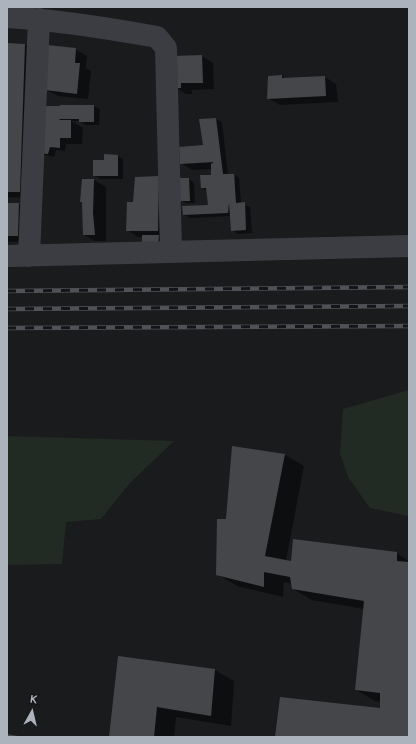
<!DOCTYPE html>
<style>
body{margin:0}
#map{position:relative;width:416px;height:744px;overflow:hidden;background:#1a1b1d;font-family:Figtree,sans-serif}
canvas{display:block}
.frame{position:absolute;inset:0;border:8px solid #adb3bc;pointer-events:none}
.north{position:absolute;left:12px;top:692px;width:40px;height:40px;-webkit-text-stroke:3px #151518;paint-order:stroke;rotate:8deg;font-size:11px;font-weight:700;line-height:16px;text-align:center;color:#adb3bc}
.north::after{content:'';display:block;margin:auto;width:14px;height:18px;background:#adb3bc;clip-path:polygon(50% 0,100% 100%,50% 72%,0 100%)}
</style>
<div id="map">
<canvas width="416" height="744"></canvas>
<div class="frame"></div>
<div class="north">K</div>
</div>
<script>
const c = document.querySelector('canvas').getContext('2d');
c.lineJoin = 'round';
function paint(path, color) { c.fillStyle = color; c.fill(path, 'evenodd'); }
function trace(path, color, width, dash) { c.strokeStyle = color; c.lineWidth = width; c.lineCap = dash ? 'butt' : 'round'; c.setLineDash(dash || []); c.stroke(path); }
paint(new Path2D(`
 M 409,390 L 409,516 L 370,508 L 348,477 L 340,453 L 343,409 Z
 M 7,436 L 174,441 L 130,483 L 101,519 L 66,522 L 62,564 L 7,565 Z`), '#222b23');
paint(new Path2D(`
 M 7,44 L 25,45 L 36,51 L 31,198 L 7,197 Z
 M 75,49 L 87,56 L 86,68 L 91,71 L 88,99 L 58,96 L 47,90 Z
 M 202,56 L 213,63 L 214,89 L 192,90 L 192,94 L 186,94 L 175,87 Z
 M 282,76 L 287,79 L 325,77 L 336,84 L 338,102 L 280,105 L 268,98 Z
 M 61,106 L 94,106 L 100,109 L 99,125 L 86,125 L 80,121 L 71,121 L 83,128 L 82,144 L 66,144 L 65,151 L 56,150 L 54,157 L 45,155 L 39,152 Z
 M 216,119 L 222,122 L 228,175 L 233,182 L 235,182 L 235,175 L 239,178 L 241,204 L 250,207 L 252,233 L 238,234 L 232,230 L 231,216 L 190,218 L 184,215 L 211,205 L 208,191 L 202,188 L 212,176 L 212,169 L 192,170 L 181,163 L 207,146 Z
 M 118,156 L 123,159 L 123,179 L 100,179 L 94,175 L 105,161 Z
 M 189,179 L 194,183 L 195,203 L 186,203 L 181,200 Z
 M 83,180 L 94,180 L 106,187 L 106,241 L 95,241 L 84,235 L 83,203 L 81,202 Z
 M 171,184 L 164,249 L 143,237 L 138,237 L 127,230 L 133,203 Z
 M 7,204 L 19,204 L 31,211 L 30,242 L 7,242 Z
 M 233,447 L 285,455 L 304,466 L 286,561 L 292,562 L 396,553 L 409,561 L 409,737 L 276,737 L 381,709 L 381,702 L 375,701 L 356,690 L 364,609 L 312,600 L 293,589 L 292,584 L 284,582 L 283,597 L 237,586 L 217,574 L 227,520 Z
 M 119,657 L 215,670 L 234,681 L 231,726 L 176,717 L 174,737 L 110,737 Z`), '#0007');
paint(new Path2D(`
 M 7,43 L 25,44 L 20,192 L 7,192 Z
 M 47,45 L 76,48 L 75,63 L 80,63 L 77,94 L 45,90 Z
 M 202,55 L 203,83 L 181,83 L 181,88 L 174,88 L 172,56 Z
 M 282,75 L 282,78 L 325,76 L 326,96 L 267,99 L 268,76 Z
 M 60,105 L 94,105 L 94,122 L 79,122 L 79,119 L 60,119 L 59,120 L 71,120 L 71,138 L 60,138 L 60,148 L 50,147 L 48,154 L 38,153 L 43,106 L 60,106 Z
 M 216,118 L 223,174 L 234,174 L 236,203 L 245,202 L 246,230 L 231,231 L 229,203 L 228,213 L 183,215 L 182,206 L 208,205 L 206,188 L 201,188 L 200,175 L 211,175 L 211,164 L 214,162 L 180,164 L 179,147 L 203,145 L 199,119 Z
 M 104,154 L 118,155 L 118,176 L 93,176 L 93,160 L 104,160 Z
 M 159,176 L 158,231 L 126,231 L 127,202 L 133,202 L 135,177 Z
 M 179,178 L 189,178 L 190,201 L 180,201 Z
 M 82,179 L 94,179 L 93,213 L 95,235 L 83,235 L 82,202 L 80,202 Z
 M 7,203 L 19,203 L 18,236 L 7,236 Z
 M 142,235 L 159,235 L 158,246 L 142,247 Z
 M 232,446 L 285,454 L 265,556 L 291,561 L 293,539 L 397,552 L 397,561 L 409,562 L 409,737 L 275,737 L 280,697 L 380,708 L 380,693 L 355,690 L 364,601 L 292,589 L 290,577 L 264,572 L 264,587 L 216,575 L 217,519 L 226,519 Z
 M 118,656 L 215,669 L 211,716 L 157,707 L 154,737 L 109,737 Z
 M 7,734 L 18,736 L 18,737 L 7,737 Z`), '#44464a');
trace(new Path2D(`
 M 7,17 C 57,20 107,28 157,37 L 166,48 L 171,252
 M 7,256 L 409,246
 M 29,256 L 39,19`), '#3b3d42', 22);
const rail = new Path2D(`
 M 7,291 L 409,287
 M 7,309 L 409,306
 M 7,328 L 409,326`);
trace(rail, '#4f5156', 4.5);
trace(rail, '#151518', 3, [9]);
</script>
